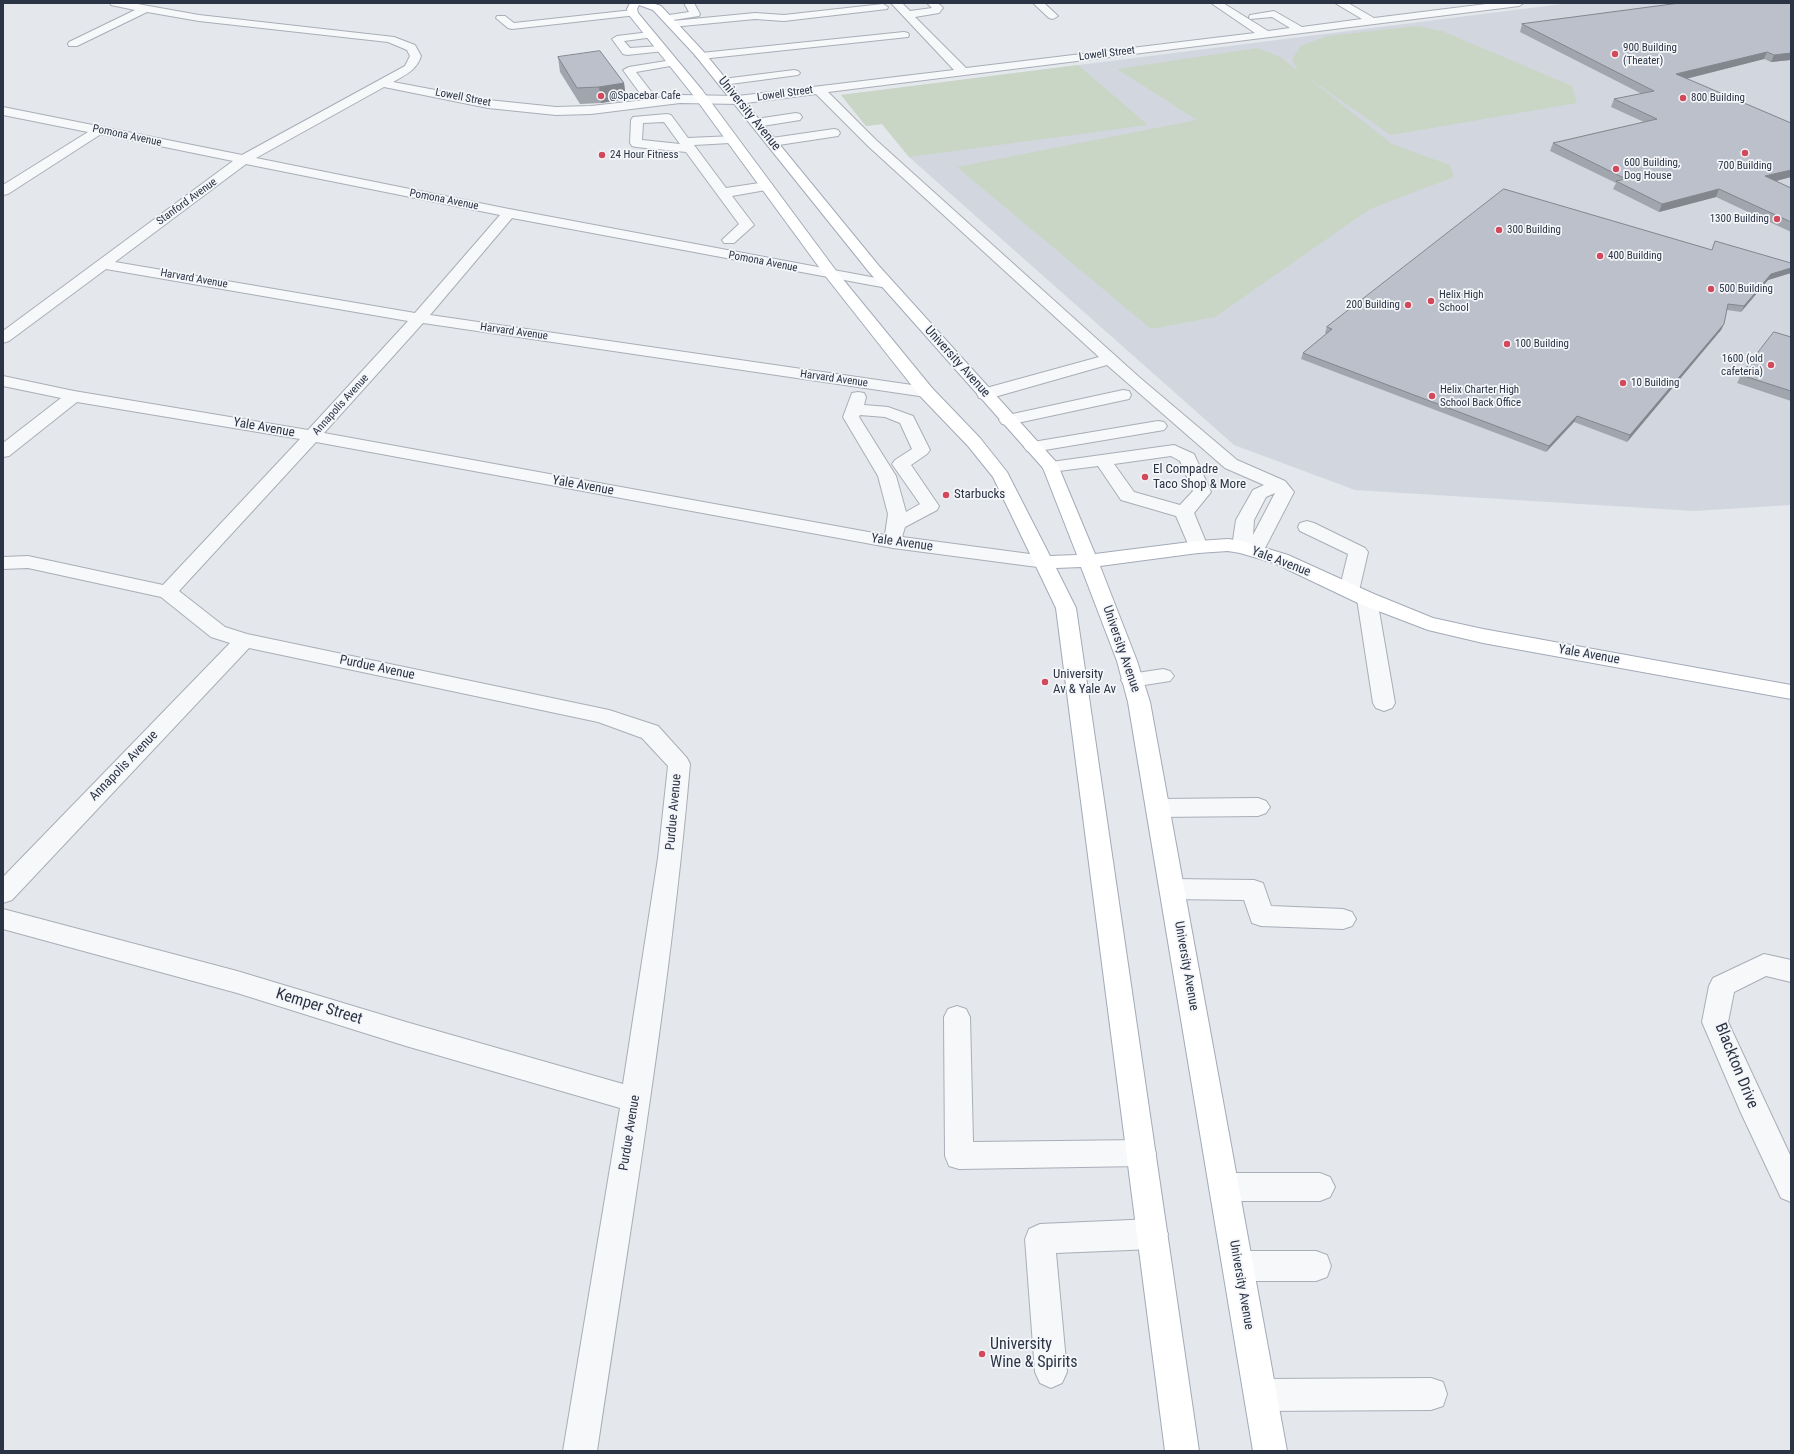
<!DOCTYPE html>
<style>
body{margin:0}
#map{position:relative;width:1794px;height:1454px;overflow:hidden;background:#e4e7ec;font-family:"Roboto Condensed",sans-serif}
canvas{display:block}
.frame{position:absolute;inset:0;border:4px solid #2b3445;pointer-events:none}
</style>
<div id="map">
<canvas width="1794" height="1454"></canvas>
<div class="frame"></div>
</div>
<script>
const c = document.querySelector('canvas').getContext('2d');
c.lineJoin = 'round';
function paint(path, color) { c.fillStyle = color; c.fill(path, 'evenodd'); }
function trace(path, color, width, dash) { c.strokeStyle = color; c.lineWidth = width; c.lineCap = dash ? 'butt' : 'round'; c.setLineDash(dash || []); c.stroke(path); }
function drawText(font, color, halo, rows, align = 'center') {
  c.font = font + ' "Roboto Condensed",sans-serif'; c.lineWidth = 3.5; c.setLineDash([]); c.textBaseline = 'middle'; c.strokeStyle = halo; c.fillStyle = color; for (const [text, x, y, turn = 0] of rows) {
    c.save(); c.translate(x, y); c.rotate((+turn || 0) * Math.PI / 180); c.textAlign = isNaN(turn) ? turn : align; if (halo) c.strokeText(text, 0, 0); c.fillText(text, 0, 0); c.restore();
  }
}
paint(new Path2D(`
 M 1570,3 L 1791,3 L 1791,505 L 1694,511 L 1355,490 L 1234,445 L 909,157 L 882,124 L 866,126 L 841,95 Z`), '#d2d6de');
paint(new Path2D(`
 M 1417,26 L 1442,31 L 1572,86 L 1577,103 L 1391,135 L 1307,77 L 1392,144 L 1450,165 L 1454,177 L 1370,209 L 1215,317 L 1151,329 L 957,167 L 1197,120 L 1117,69 L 1258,48 L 1282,58 L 1298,71 L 1292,59 L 1301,46 L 1327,36 Z
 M 1078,65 L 1148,125 L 909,157 L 882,124 L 866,126 L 841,95 Z`), '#c9d6c5');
const minor = new Path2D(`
 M 110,3 L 132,3 L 199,15 L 394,37 L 415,45 L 421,56 C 417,70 405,75 393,82 L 488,100 L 556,107 L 591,106 L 645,100 L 623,70 L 629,67 L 672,60 L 678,63 L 676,65 L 636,72 L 656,98 L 680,95 L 738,96 L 954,70 L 891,3 L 902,3 L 910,11 L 932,8 L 927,3 C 934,3 939,2 943,8 L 939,13 L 915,17 L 966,68 L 1255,33 L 1211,3 L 1223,3 L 1268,31 L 1290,28 L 1272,17 L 1250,19 L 1249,17 L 1250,15 L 1274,11 L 1302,27 L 1362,19 L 1335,3 L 1348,3 L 1374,18 L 1494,3 L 1524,3 L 1519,6 L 828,92 L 876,140 L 1139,377 L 1237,460 L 1285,481 L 1294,492 L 1264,550 L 1261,554 L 1254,556 L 1247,554 L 1246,552 L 1235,551 L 1232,547 L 1236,520 L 1253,490 L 1264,485 L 1225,468 L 1107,365 L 991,398 L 985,399 L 979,398 L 977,394 L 979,390 L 1099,357 L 868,146 L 816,94 L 738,104 L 680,103 L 591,114 L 556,115 L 488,108 L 384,87 L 256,158 L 509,209 L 887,280 L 892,281 L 894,284 L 892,287 L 887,288 L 512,218 L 430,315 L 926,387 L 932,388 L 934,392 L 932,396 L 926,397 L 423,323 L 324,433 L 885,535 L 888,514 L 878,476 L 843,417 L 852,393 L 858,392 L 864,393 L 866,397 L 864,405 L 888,407 L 913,416 L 930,450 L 927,454 L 911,465 L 939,506 L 937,510 L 905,527 L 902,537 L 1045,556 L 1052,558 L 1055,562 L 1052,566 L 1045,568 L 893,548 L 316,442 L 179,591 L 225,627 L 247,634 L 609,710 L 658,726 L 687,758 L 690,764 C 670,994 631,1223 597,1451 L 563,1451 L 620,1108 L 406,1046 L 237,993 L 3,929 L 3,909 L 237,971 L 406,1022 L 623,1084 L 658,858 L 668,766 L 642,738 L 598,722 L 249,648 L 12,900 L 3,903 L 3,877 L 230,643 L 211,637 L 161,597 L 28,568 L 3,569 L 3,557 L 28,556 L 163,585 L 300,439 L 77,402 L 9,456 L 3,457 L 3,443 L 61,398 L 3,386 L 3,376 L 74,391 L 308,430 L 408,321 L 106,269 L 9,341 L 3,343 L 3,331 L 233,161 L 101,134 L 8,194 L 3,195 L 3,185 L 88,132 L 3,115 L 3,107 L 242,155 L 405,66 L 410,56 L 407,50 L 388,42 L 199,21 L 147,12 L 77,46 L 69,46 L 68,44 L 69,42 L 135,10 L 111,5 ZM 246,164 L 500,215 L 415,313 L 115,262 ZM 860,415 L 885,417 L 900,423 L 912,449 L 895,460 L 892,464 L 920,504 L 906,512 L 896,476 L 859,417 ZM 1275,493 L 1253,535 L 1254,520 L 1266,497 Z
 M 684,3 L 694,3 L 700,14 L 699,16 L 673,20 L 669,19 L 668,17 L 669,15 L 689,12 Z
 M 1033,3 L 1044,3 L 1058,16 L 1053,19 L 1049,18 Z
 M 883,4 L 888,7 L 887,9 L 784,21 L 755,19 L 672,27 L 667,24 L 672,21 L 755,13 L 784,15 Z
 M 633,10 L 638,13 L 637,15 L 512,29 L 508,28 L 496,18 L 497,16 L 505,16 L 514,23 Z
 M 650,32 L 654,33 L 655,35 L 654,37 L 624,41 L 630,48 L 660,46 L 665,49 L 664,51 L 627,55 L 623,54 L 612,39 L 617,36 Z
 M 904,32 L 908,33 L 909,35 L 908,37 L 701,59 L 695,56 L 701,53 Z
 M 794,70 L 798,71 L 800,73 L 798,75 L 723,85 L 717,82 L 723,79 Z
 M 796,113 L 800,114 L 802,117 L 800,120 L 756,127 L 752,126 L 750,123 L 752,120 L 756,119 Z
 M 667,114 L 671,115 L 688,138 L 734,136 L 736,139 L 734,142 L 730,143 L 694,145 L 726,188 L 766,182 L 771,183 L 773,186 L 771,189 L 766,190 L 732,196 L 754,225 L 734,243 L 724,243 L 722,240 L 739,224 L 686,152 L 636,147 L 632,146 L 630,143 L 631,120 L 633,117 ZM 664,122 L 680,144 L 642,140 L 643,123 Z
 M 834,129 L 838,130 L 840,133 L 838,136 L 772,146 L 768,145 L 766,142 L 768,139 L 772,138 Z
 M 1123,390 L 1129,391 L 1131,395 L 1129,399 L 1008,425 L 1002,424 L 999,420 L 1002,416 L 1008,415 Z
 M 1158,421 L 1164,422 L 1167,426 L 1164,430 L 1033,452 L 1027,451 L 1024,447 L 1027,443 L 1033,442 Z
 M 1174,445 L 1194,454 L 1211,492 L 1194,513 L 1208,547 L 1205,551 L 1198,553 L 1191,551 L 1176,516 L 1121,500 L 1098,466 L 1051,472 L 1045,471 L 1042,467 L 1045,463 L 1051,462 ZM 1171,456 L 1180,461 L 1193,491 L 1180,505 L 1134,492 L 1114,464 Z
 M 1307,521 L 1314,523 L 1365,548 L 1368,552 L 1359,591 L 1356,595 L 1349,597 L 1342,595 L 1339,591 L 1348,554 L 1300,531 L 1298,527 L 1300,523 Z
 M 1367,593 L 1374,594 L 1377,599 L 1395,703 L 1392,708 L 1384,711 L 1376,708 L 1373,703 L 1357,599 L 1360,594 Z
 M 1163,669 L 1170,671 L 1174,676 L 1170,681 L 1132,687 L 1124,685 L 1121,680 L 1124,675 Z
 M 1258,798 L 1266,801 L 1270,807 L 1266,813 L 1258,816 L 1158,817 L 1150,814 L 1146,808 L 1150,802 L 1158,799 Z
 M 1172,879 L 1254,880 L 1263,883 L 1271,906 L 1343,909 L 1352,912 L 1356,919 L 1352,926 L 1343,929 L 1261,926 L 1252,923 L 1244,900 L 1172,899 L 1163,896 L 1160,889 L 1163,882 Z
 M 1764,954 L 1791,960 L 1791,982 L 1766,976 L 1734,992 L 1728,1022 L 1791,1157 L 1791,1202 L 1781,1198 L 1741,1113 L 1702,1022 L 1709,986 L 1713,978 Z
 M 957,1006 L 966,1009 L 970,1017 L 973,1142 L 1142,1140 L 1152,1143 L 1156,1153 L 1152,1163 L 1142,1166 L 959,1169 L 949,1166 L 945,1156 L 944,1017 L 948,1009 Z
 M 1224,1173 L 1320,1173 L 1330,1177 L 1335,1187 L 1330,1197 L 1320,1201 L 1224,1201 L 1214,1197 L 1209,1187 L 1214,1177 Z
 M 1153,1219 L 1164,1224 L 1168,1234 L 1164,1244 L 1153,1249 L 1056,1253 L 1067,1372 L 1062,1383 L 1051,1388 L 1040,1383 L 1035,1372 L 1025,1239 L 1029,1229 L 1040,1224 Z
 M 1238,1251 L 1316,1251 L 1327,1255 L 1331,1266 L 1327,1277 L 1316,1281 L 1238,1281 L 1227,1277 L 1223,1266 L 1227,1255 Z
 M 1431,1378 L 1443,1382 L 1447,1394 L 1443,1406 L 1431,1410 L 1261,1411 L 1249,1407 L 1245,1395 L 1249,1383 L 1261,1379 Z`);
const major = new Path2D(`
 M 630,3 L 652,3 L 661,6 L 703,51 L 879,266 L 1057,463 L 1095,554 L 1198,541 L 1228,539 L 1242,541 L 1288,555 L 1374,594 L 1433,618 L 1483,629 L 1791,685 L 1791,699 L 1483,643 L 1428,630 L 1360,604 L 1274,563 L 1240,553 L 1228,551 L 1198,553 L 1100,566 L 1137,661 L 1150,702 L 1287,1451 L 1253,1451 L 1128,702 L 1117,661 L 1081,567 L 1056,568 L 1076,608 L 1199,1451 L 1165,1451 L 1056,608 L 993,477 L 968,446 L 920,396 L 827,278 L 693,95 L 629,15 L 627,9 ZM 639,5 L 653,10 L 695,55 L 869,272 L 1043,468 L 1077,555 L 1050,556 L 1007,472 L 980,438 L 932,388 L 837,272 L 702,90 L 638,13 L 637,9 Z`);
trace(minor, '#a9aeb7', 2);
trace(major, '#a3abb8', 2);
paint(minor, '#f7f8fa');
paint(major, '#fff');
paint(new Path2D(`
 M 1791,3 L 1791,60 L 1790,60 L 1771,62 L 1764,59 L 1686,79 L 1791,177 L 1775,181 L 1791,188 L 1791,232 L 1716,197 L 1659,212 L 1613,189 L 1616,183 L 1550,151 L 1553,143 L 1644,122 L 1611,107 L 1614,99 L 1642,94 L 1520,32 L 1522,24 Z
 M 558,57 L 624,83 L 626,99 L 601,103 L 580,104 L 560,72 Z
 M 1711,250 L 1791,263 L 1791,273 L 1768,280 L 1741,312 L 1727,310 L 1724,324 L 1721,330 L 1627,442 L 1574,422 L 1546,452 L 1301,359 L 1303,353 L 1327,334 L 1325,333 L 1327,327 Z
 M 1791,337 L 1791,401 L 1737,383 L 1741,375 Z`), '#a1a5ae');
paint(new Path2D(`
 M 1767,52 L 1764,59 L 1673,82 L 1676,74 Z
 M 1791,53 L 1791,58 L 1790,60 L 1771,62 L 1774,55 Z
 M 624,83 L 626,99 L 601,103 L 599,87 Z
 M 1791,170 L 1791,177 L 1761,185 L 1765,176 Z
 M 1719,189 L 1716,197 L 1659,212 L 1662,204 Z
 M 1791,268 L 1791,273 L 1768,280 L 1741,312 L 1744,306 L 1771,274 Z
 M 1724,324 L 1721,330 L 1627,442 L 1630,435 Z
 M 1577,416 L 1574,422 L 1546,452 L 1549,446 Z`), '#83868d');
const building = new Path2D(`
 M 1680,3 L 1791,3 L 1791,53 L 1774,55 L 1767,52 L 1676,74 L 1791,123 L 1791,170 L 1765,176 L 1791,188 L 1791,222 L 1719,189 L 1662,204 L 1616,181 L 1626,179 L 1553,143 L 1657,119 L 1614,99 L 1654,91 L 1522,24 Z
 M 600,51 L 624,83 L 599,87 L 577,88 L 558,57 Z
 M 1504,189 L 1712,250 L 1715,241 L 1791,263 L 1791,268 L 1771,274 L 1744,306 L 1728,304 L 1724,324 L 1630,435 L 1577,416 L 1549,446 L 1303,353 L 1332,329 L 1327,327 Z
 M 1774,332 L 1791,337 L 1791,391 L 1741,375 Z`);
paint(building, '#bbc0ca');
trace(building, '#83868d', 1);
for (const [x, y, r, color] of [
 [1615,54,4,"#d1495b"],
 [601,96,4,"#d1495b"],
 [1683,98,4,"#d1495b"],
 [1745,153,4,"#d1495b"],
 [602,155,4,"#d1495b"],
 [1616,169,4,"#d1495b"],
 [1777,219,4,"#d1495b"],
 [1499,230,4,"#d1495b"],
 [1600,256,4,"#d1495b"],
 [1711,289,4,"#d1495b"],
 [1431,301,4,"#d1495b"],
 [1408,305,4,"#d1495b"],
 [1507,344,4,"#d1495b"],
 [1771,365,4,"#d1495b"],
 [1623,383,4,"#d1495b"],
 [1432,396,4,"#d1495b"],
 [1145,477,4,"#d1495b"],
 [946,495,4,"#d1495b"],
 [1045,682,4,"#d1495b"],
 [982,1354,4,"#d1495b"]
]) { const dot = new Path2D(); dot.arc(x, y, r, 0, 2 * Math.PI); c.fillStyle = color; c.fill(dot); trace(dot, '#f4f6f9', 1.5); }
drawText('11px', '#2b3445', '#f4f6f9', [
 ["900 Building",1623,48],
 ["(Theater)",1623,61],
 ["@Spacebar Cafe",609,96],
 ["800 Building",1691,98],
 ["24 Hour Fitness",610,155],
 ["600 Building,",1624,163],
 ["Dog House",1624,176],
 ["700 Building",1745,166,"center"],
 ["1300 Building",1769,219,"right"],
 ["300 Building",1507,230],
 ["400 Building",1608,256],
 ["500 Building",1719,289],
 ["Helix High",1439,295],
 ["School",1439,308],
 ["200 Building",1400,305,"right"],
 ["100 Building",1515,344],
 ["1600 (old",1763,359,"right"],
 ["cafeteria)",1763,372,"right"],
 ["10 Building",1631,383],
 ["Helix Charter High",1440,390],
 ["School Back Office",1440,403]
], 'left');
drawText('11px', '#2b3445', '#f4f6f9', [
 ["Lowell Street",1107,54,-7],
 ["Lowell Street",785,94,-8],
 ["Lowell Street",463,98,11],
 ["Pomona Avenue",127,136,12],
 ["Pomona Avenue",444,200,11],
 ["Stanford Avenue",187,202,-36],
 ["Pomona Avenue",763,262,11],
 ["Harvard Avenue",194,279,10],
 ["Harvard Avenue",514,332,8],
 ["Harvard Avenue",834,379,8],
 ["Annapolis Avenue",341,405,-48]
]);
drawText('13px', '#2b3445', '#f4f6f9', [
 ["University Avenue",749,114,51],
 ["University Avenue",957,362,48],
 ["Yale Avenue",264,428,10],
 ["Yale Avenue",583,486,10],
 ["Yale Avenue",902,543,8],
 ["Yale Avenue",1281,562,21],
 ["University Avenue",1121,649,71],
 ["Yale Avenue",1589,655,10],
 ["Purdue Avenue",377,668,12],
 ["Annapolis Avenue",124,766,-46],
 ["Purdue Avenue",674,812,-85],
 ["University Avenue",1186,966,80],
 ["Purdue Avenue",630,1133,-81],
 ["University Avenue",1241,1285,80]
]);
drawText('13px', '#2b3445', '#f4f6f9', [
 ["El Compadre",1153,470],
 ["Taco Shop & More",1153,485],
 ["Starbucks",954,495],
 ["University",1053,675],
 ["Av & Yale Av",1053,690]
], 'left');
drawText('16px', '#2b3445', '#f4f6f9', [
 ["Kemper Street",319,1007,17],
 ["Blackton Drive",1736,1066,68]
]);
drawText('16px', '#2b3445', '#f4f6f9', [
 ["University",990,1345],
 ["Wine & Spirits",990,1363]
], 'left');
</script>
